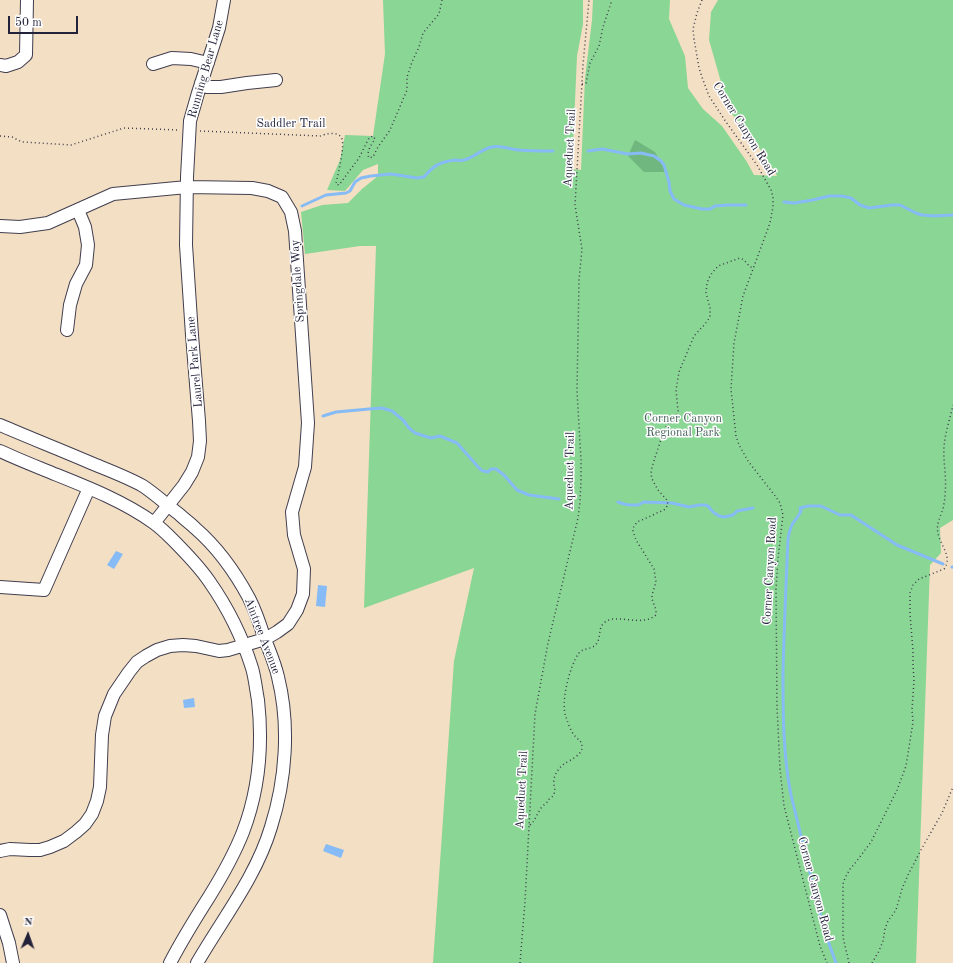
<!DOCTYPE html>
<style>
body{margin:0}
#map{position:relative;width:953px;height:963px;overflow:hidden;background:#f3dfc3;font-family:"Old Standard TT",serif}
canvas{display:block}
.north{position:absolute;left:8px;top:915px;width:40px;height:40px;-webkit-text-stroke:3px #fff;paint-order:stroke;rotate:2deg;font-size:11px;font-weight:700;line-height:16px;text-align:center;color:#22223b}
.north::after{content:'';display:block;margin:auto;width:14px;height:18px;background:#22223b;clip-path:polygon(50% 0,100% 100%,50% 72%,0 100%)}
.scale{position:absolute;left:8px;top:16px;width:70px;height:18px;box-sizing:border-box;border:2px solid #22223b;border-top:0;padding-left:5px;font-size:12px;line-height:14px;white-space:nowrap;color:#22223b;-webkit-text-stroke:3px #fff;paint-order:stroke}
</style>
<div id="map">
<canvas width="953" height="963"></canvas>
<div class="north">N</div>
<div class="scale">50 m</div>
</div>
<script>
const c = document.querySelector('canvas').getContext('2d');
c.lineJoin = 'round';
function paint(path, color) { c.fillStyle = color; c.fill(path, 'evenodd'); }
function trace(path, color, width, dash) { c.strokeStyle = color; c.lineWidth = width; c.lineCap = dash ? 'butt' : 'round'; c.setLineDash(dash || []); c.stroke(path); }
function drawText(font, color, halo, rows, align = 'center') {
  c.font = font + ' "Old Standard TT",serif'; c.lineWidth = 3; c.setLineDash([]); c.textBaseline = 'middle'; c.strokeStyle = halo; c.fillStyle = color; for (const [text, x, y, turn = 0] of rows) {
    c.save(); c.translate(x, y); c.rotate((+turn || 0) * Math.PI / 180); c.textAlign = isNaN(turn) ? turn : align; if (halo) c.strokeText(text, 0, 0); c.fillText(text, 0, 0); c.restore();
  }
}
paint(new Path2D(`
 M 383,0 L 583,0 L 583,24 L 577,56 L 572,169 L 581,170 L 585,78 L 592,20 L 593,0 L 670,0 L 669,19 L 685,56 L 688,88 L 703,109 L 722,126 L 747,162 L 754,175 L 777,176 L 763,153 L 729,110 L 709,40 L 711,12 L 718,0 L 953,0 L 953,520 L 940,528 L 941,553 L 930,565 L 916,963 L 433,963 L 454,661 L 474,568 L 364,608 L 376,246 L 360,246 L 305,254 L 301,212 L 322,205 L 348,203 L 362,189 L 378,176 L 378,164 L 363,170 L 345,191 L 327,190 L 340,160 L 345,135 L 373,136 L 385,54 Z`), '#8ad694');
paint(new Path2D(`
 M 635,140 L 655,152 L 666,172 L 644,172 L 628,156 Z`), '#6fb77e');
paint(new Path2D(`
 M 116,551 L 123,554 L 114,569 L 107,565 Z
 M 318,585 L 327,586 L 325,607 L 316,606 Z
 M 194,698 L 195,707 L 184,708 L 183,700 Z
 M 326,844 L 344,850 L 341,858 L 323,851 Z`), '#86bbf5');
trace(new Path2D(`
 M 588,151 L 602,149 L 628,154 L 641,153 L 654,156 L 661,161 L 664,165 L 669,182 L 670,191 L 674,199 L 684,205 L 702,209 L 710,209 L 715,206 L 728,205 L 746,205
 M 784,202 L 794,203 L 813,200 L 829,196 L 842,196 L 851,198 L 860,205 L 869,208 L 892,205 L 900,205 L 916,213 L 922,215 L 934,216 L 953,215
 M 302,206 L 326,195 L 346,193 L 350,191 L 355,182 L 361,178 L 371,176 L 391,174 L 417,178 L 424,177 C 433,166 439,162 455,160 C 458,160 461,161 464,160 C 474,158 481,149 492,147 C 501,145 509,149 519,150 C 530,151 541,151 553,151
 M 323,416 L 336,412 L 369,409 L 382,408 L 392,411 L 403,420 L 409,428 L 415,433 L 431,438 L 440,436 L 457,443 L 480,469 L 483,471 L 488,472 L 491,469 L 496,469 L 504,475 L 517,490 L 529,495 L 559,499
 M 618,502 L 624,504 L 629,505 L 638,505 L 644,502 L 672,503 L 689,507 L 699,505 L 705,505 L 708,506 L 713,512 L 719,516 L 724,517 L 733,515 L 737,511 L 753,508
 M 952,567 L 953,567
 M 836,963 L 824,930 L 791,795 C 783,755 783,714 783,673 C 784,629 786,584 788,539 C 789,533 790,528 793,523 C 796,519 799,516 801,511 L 800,508 L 808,506 L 821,506 L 840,515 L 851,515 L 897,545 L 943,564`), '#86bbf5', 3);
const minor = new Path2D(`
 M 153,64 L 172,58 L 191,59 L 208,63
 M 0,65 L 6,66 L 18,62 L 26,55 L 27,0
 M 201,83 L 207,87 L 221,87 L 247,83 L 276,80
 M 0,226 L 20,227 L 48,223 L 113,194 L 187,187 L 252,188 L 268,191 L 282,197 L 291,212 L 295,231 L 308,423 L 305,467 L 292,512 L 294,535 L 304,569 L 303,594 L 297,610 L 288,624 L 277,632 L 265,639 L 228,650 L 219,651 L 196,646 L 183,645 L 170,646 L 157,650 L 146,656 L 137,662 L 129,672 L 114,694 L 105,716 L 102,735 L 100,787 L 97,801 L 92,814 L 85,824 L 76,832 L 64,841 L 50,847 L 40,850 L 30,850 L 10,849 L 0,851
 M 67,330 L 70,305 L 76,284 L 86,265 L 88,245 L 85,227 L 78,210
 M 0,425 C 30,438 61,450 91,463 C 108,470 127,477 143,486 C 155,494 167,505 179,514 C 184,519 190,523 195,528 C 217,547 235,572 249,598 C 255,610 260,624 264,637 C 269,650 275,663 278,677 C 290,725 286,780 271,827 C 256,877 223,918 197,963
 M 0,451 C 17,459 35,466 52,473 C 87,487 123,501 154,523 C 161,528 166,533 172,539 C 185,552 198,565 209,581 C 228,608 242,636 252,668 C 255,678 256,690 258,700 C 263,745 259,790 243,832 C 234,855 222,876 209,897 C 195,919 182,940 170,963
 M 154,523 L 184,485 L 192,472 L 198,457 L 200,441 L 199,421 L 192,335 L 186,245 L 187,177 L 190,121 L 198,93 L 219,28 L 224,0
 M 0,587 L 44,590 L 89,488
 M 0,915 L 9,943 L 13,963`);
trace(minor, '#413e4f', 14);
trace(new Path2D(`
 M 702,0 L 697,13 L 693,29 L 694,39 L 699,68 L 703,80 L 709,96 L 726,122 L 757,165 L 771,190 L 773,197 L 773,207 L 770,223 L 743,296 L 734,343 L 731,389 L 736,436 L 739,445 L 748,461 L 776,497 L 780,503 L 783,515 L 778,558 L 776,589 L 777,707 L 780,769 L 784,806 L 820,946 L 827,963
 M 582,84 L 584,84 L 586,83 L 590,63 L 599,46 L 603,27 L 612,0
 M 200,131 L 320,136 C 325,134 336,131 341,137 C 346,142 338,175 336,183 L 336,184 L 339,185 L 359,158 L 369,138 L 373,136 L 375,139 C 371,145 366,152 369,158 L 373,157 L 378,147 L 390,130 L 407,90 L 407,77 L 412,62 L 419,47 L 423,33 L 439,14 L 442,0
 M 0,136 L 12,137 L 22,142 L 71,145 L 124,128 L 179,130
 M 530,825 C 536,820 536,815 540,810 C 541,807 544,805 546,803 C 548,802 548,800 550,798 C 552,796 552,798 554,794 C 555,791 555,788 554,785 C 553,776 557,770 564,764 C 570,760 583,755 582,746 C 582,741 578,740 575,736 C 571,732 568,723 566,717 C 560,703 570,665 579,653 C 584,647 593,650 597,643 C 601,637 598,628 604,623 C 615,612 641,628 656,615 L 656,610 L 652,599 L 652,595 L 656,582 L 654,569 L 636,540 L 633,531 L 633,528 L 637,522 L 651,516 L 657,513 L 664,510 L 668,505 L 667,500 L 658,490 L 652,479 L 651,474 L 652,467 L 663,433 L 667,425 L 676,415 L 678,411 L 676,390 L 679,372 L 694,336 L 705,324 L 710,317 L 710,308 L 706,293 L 707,283 L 709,278 L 712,273 L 718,266 L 740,258 C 746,260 747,266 753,268
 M 520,963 L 525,902 L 535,714 L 548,643 L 578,518 L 580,502 L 581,480 L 581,460 L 577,391 L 579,280 L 582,249 L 575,205 L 583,65 L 589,0
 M 849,963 L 843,937 L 843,884 L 845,878 L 850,869 L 856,862 L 871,842 L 897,790 L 906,766 L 913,722 L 912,710 L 914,680 L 913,665 L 913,651 L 910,614 L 910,593 L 913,585 L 919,579 L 944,569 C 953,557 940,545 938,533 C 936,525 940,517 943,509 C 944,504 945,499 945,494 C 947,478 943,463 944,447 C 945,433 950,419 953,405
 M 872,963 L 879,951 L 883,941 L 885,929 L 888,921 L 896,910 L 902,889 L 908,875 L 922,848 L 942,813 L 953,787`), '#413e4f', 1.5, [1, 3]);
trace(minor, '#fff', 12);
drawText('12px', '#22223b', '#fff', [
 ["Running Bear Lane",206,69,-74],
 ["Saddler Trail",291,124],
 ["Corner Canyon Road",744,129,58],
 ["Aqueduct Trail",570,148,-87],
 ["Springdale Way",298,281,-94],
 ["Laurel Park Lane",195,362,-95],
 ["Aqueduct Trail",570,471,-89],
 ["Corner Canyon Road",770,571,-87],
 ["Aintree Avenue",262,636,69],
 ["Aqueduct Trail",522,790,-87],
 ["Corner Canyon Road",815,889,75]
]);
drawText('12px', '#46615a', '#fff', [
 ["Corner Canyon",683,419],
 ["Regional Park",683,433]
]);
</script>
